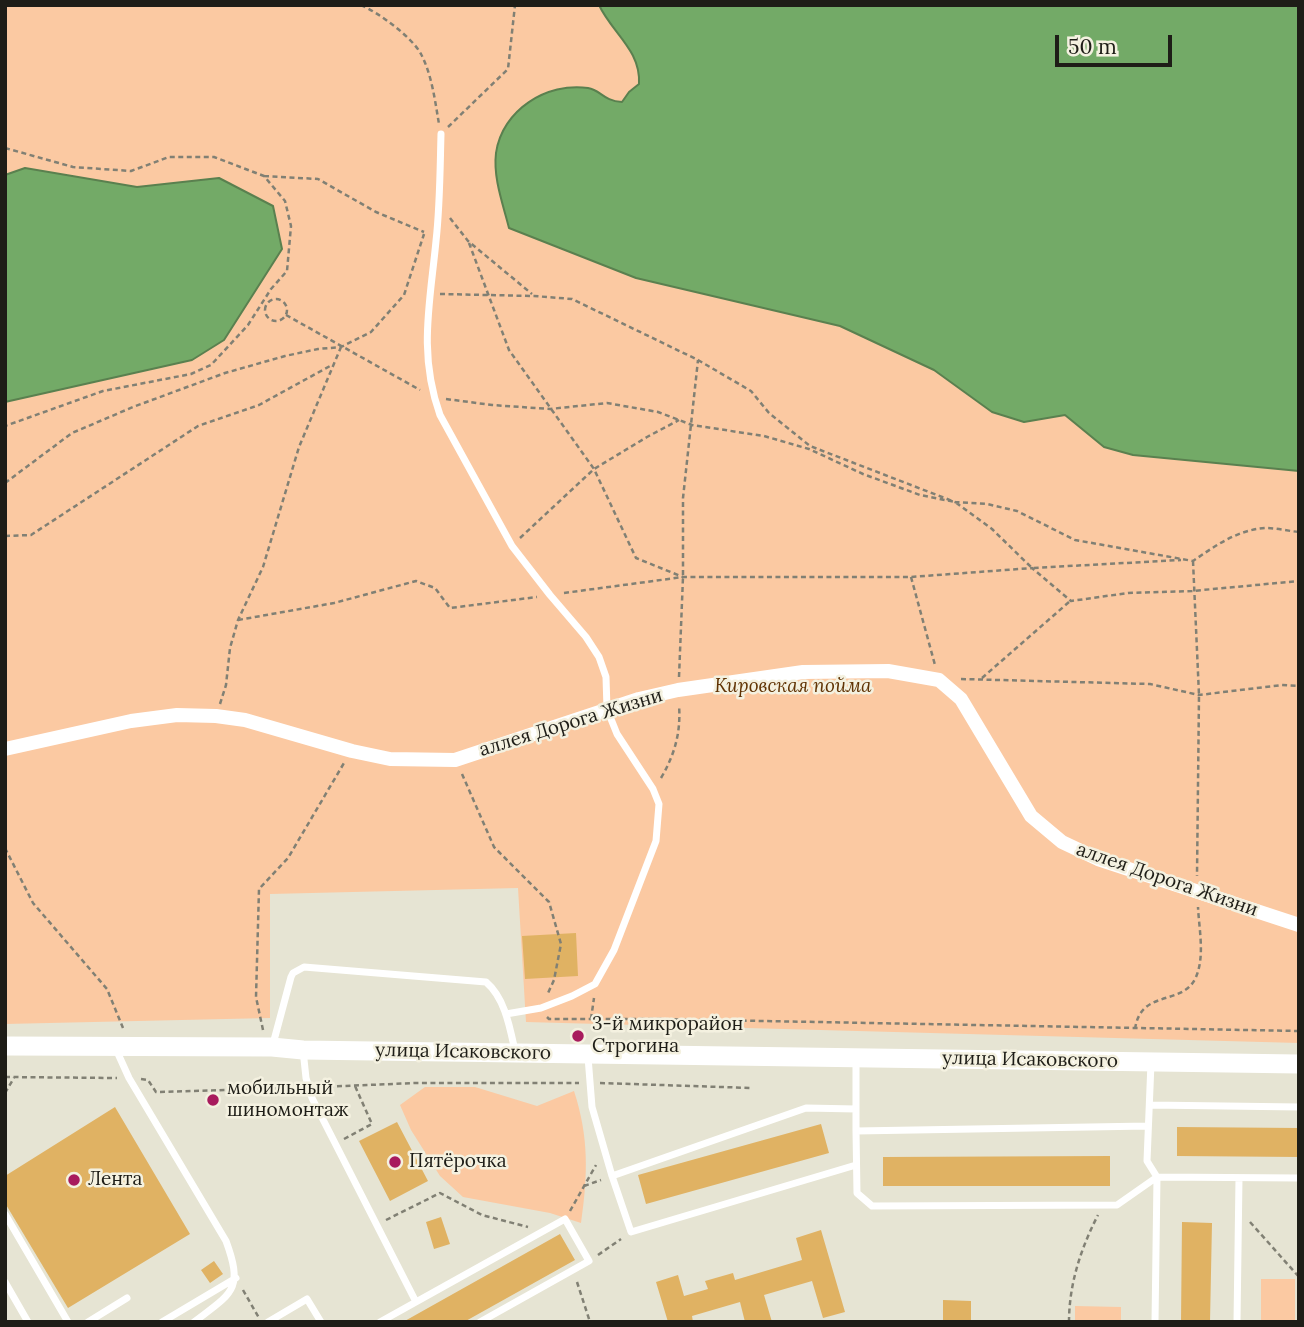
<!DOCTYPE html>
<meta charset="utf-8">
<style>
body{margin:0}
#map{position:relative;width:1304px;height:1327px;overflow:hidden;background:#e6e4d3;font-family:Lora,serif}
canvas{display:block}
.frame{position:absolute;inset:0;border:7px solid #1e1d17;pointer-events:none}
.scale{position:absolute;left:1055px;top:35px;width:117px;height:32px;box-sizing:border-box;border:4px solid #1e1d17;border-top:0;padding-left:9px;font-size:21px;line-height:24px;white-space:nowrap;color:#1e1d17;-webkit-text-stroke:5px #f4f1e0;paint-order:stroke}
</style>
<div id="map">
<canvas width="1304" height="1327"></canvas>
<div class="frame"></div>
<div class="scale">50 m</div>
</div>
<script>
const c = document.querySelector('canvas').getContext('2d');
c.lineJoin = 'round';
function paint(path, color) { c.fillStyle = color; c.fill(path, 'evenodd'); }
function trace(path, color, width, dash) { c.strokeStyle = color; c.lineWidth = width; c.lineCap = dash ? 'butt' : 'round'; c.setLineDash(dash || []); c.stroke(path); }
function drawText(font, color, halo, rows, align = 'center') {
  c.font = font + ' Lora,serif'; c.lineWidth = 5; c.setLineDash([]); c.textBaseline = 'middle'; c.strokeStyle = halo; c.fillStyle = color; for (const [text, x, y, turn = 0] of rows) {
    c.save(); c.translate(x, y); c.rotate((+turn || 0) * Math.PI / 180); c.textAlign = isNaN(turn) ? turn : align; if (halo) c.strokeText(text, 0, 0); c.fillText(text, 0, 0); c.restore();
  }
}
paint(new Path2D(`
 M 5,5 L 599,5 C 612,33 641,50 639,85 L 629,92 L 622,102 L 609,102 L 591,88 L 636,278 L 840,326 L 934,370 L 992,412 L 1024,422 L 1065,415 L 1104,447 L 1133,455 L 1299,471 L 1299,1043 L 526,1022 L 518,888 L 270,894 L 270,1018 L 5,1024 L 5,402 L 192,360 L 219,178 L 137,187 L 25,168 L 5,175 Z
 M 425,1087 L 475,1087 L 537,1106 L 574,1091 C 589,1137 588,1175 581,1223 L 550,1213 L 463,1197 L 440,1176 L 411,1130 L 400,1105 Z
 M 1261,1279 L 1295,1279 L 1295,1322 L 1261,1322 Z
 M 1075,1306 L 1121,1307 L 1121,1322 L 1075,1322 Z`), '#fbc9a2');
const water = new Path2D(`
 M 599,5 L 1299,5 L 1299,471 L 1133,455 L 1104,447 L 1065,415 L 1024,422 L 992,412 L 934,370 L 840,326 L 636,278 L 509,228 C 503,204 493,178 496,153 C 502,110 547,82 588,88 C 601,90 603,101 622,102 L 629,92 L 639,84 C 641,50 612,33 599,5 Z
 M 25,168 L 137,187 L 219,178 L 273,206 L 282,249 L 224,340 L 192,360 L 5,402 L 5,175 Z`);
paint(water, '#73aa67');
trace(water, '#5a804f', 2);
paint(new Path2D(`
 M 576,933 L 578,976 L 525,979 L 522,936 Z
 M 115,1107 L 190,1234 L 68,1308 L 5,1203 L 5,1176 Z
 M 397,1122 L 428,1181 L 390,1201 L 359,1141 Z
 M 821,1124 L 829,1153 L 646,1204 L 638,1175 Z
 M 1177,1127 L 1299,1128 L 1299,1157 L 1177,1156 Z
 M 1110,1156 L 1110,1186 L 883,1186 L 883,1157 Z
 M 441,1217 L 450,1244 L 434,1249 L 426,1222 Z
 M 1182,1222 L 1212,1223 L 1210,1322 L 1181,1322 Z
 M 821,1230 L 845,1312 L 823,1318 L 812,1281 L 764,1295 L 772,1322 L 745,1322 L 740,1302 L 692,1316 L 693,1322 L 668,1322 L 656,1282 L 678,1275 L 684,1296 L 708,1289 L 705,1281 L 733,1273 L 735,1280 L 802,1260 L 796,1238 Z
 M 560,1234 L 575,1260 L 464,1322 L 403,1322 Z
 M 214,1261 L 223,1274 L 210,1283 L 201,1270 Z
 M 943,1300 L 971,1301 L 971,1322 L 943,1322 Z`), '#e0b263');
trace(new Path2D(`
 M 361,5 C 379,13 412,37 421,54 C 432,75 435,101 439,124
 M 448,127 L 508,69 L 515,5
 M 5,148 L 73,167 L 131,171 L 169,157 L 214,157 L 264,176 L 285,201 L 291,226 L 287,271 L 271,289 L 248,325 L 211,365 L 191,374 L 103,391 L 5,426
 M 264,176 L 318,179 L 376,212 L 424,232
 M 450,218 L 468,241 L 532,294
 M 469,243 L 509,350 L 594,469 L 636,558 L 683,577
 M 440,294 L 534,296 L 572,299 L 698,360 L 751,391 L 769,413 L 810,446 L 955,502 L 987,504 L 1017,511 L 1075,540 L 1193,561 C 1215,546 1237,530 1265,528 C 1276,528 1288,531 1299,532
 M265 310a11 11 0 1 1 22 0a11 11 0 1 1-22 0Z
 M 286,315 L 420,390
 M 446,399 L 492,405 L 550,409 L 607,403 L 658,412 L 692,425 L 764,436 L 809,449 L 863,474 L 920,495 L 955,502 L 992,529 L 1032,568 L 1181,560
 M 5,483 L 72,433 L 133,407 L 225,373 L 285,356 L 318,349 L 341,347 L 371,332 L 404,295 L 424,234
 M 5,536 L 31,535 L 198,426 L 259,405 L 330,366
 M 520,538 L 594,469 L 647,437 L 679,420
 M 1193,561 L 1199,695 L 1197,876
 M 911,577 L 935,665
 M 564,593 L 683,577 L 911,577 L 1032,568 L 1071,601 L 1128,593 L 1192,591 L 1299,581
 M 238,620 L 334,603 L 416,581 L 435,588 L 450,608 L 537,597
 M 679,677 L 683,577 L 683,498 L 698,360
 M 982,678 L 1069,602
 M 961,679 L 1150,684 L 1199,695 L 1282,685 L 1299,686
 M 220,704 L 226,685 L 230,648 L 238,620 L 263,567 L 299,447 L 341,347
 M 462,774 L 494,847 L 549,902 L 561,944 L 554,980 L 548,993
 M 661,778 C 675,754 681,732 679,705
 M 5,848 L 33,903 L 107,989 L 123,1028
 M 547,1017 L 549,1019 L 656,1019 L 1299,1031
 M 591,1019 L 594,998
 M 1135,1029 C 1141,988 1183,1007 1196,977 C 1205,956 1199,929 1198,907
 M 263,1030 L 256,997 L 259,889 L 288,858 L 344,763
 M 5,1077 L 117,1078
 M 141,1079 L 148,1080 L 156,1092 L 296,1088
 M 600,1083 L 752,1088
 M 320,1087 L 415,1083 L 579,1083
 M 5,1093 L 14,1078
 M 344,1139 L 372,1124 L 355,1086
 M 584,1186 L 601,1180
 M 570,1211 L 596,1165
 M 386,1220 L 440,1193 L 482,1215 L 528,1227
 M 1250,1222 L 1299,1277
 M 598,1255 L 621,1239
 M 577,1282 L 590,1322
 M 243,1290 L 259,1318
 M 1069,1322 C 1069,1284 1081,1248 1098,1215`), '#818074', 2.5, [5, 3.5]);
trace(new Path2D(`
 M 441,134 C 440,170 440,206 436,241 C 430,304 418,353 440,415 L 512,546 L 550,595 L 586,637 L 599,657 L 606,677 L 607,709 L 617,734 L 653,789 L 659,804 L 656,841 L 614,950 L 595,984 L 572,996 L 541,1008 L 506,1014
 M 273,1044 L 291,977 L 293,973 L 304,967 L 486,982 C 505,998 510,1028 515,1051
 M 115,1047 L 129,1078 L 226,1241 C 244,1290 232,1293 194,1322
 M 303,1050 L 306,1078 L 312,1098 L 416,1302
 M 588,1057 L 592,1107 L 612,1176
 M 856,1060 L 856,1131 L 1148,1126
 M 1151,1063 L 1147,1161 L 1157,1177 L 1155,1322
 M 1150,1105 L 1299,1107
 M 856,1109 L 806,1108 L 612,1176 L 631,1232 L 856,1165
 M 856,1131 L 857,1193 L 872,1206 L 1117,1205 L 1157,1177 L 1299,1178
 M 5,1214 L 68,1322
 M 5,1282 L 28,1322
 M 88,1322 L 127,1298
 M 162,1322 L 236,1278
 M 268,1322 L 307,1299 L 321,1322
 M 380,1322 L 565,1219 L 589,1261 L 480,1322
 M 1237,1322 L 1239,1178`), '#fff', 7);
trace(new Path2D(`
 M 5,749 L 131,721 L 177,715 L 216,716 L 245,720 L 352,751 L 390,759 L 455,760 L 639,699 L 678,690 L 803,672 L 888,671 L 939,680 L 961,699 L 1031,816 L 1062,842 L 1098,859 L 1299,925`), '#fff', 14);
trace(new Path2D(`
 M 5,1046 L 272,1047 L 303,1050 L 1299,1064`), '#fff', 19);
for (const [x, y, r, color] of [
 [578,1036,7,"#a81b5d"],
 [213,1100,7,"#a81b5d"],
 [395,1162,7,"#a81b5d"],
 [74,1180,7,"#a81b5d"]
]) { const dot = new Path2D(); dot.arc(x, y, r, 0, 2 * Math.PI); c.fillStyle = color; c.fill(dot); trace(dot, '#f4f1e0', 2.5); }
drawText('italic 19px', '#613405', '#f4f1e0', [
 ["Кировская пойма",793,687]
]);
drawText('19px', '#1e1d17', '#f4f1e0', [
 ["аллея Дорога Жизни",571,723,-17],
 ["аллея Дорога Жизни",1167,880,19],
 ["улица Исаковского",463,1052,1],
 ["улица Исаковского",1030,1060,1]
]);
drawText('19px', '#1e1d17', '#f4f1e0', [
 ["3-й микрорайон",592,1025],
 ["Строгина",592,1047],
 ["мобильный",227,1089],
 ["шиномонтаж",227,1111],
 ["Пятёрочка",409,1162],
 ["Лента",88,1180]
], 'left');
</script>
